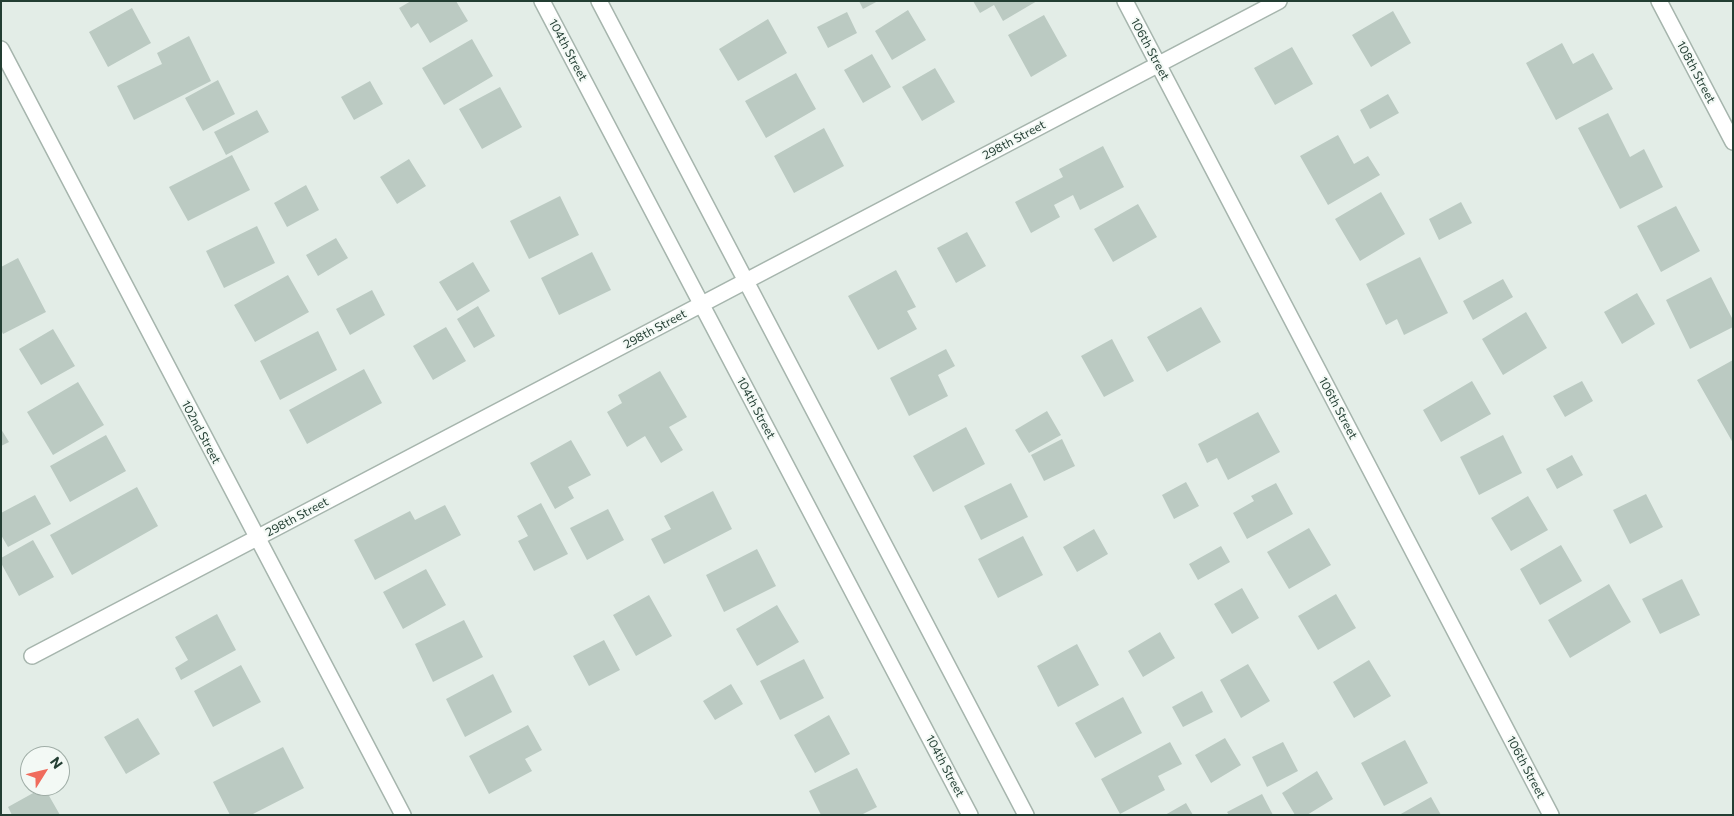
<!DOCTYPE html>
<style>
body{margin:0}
#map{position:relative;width:1734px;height:816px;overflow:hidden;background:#e3ede7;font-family:Commissioner,sans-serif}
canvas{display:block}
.frame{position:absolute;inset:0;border:2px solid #233e33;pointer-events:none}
.north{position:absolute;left:20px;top:746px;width:50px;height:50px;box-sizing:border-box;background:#f3f9f5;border:1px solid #a0aea7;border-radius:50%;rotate:54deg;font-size:14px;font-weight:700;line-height:20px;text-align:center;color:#233e33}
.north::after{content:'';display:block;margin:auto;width:18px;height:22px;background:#f06c5d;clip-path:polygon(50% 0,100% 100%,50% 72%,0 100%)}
</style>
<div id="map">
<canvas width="1734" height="816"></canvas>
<div class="frame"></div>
<div class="north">N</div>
</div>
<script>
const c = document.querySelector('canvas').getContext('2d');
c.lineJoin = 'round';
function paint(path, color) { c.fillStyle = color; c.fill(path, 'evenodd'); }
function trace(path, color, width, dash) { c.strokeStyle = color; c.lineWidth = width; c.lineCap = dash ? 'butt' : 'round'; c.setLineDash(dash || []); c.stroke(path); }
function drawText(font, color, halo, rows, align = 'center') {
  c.font = font + ' Commissioner,sans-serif'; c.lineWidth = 4; c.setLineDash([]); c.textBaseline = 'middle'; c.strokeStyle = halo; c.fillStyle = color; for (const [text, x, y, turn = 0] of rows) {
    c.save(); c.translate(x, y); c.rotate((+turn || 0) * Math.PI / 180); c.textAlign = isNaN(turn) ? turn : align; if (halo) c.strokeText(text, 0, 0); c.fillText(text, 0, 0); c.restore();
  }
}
paint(new Path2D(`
 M 411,1 L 456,1 L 468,21 L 430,43 L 418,23 L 411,28 L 399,8 Z
 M 859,1 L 878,1 L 863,9 Z
 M 973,1 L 1037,1 L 1003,21 L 994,5 L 980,13 Z
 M 132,8 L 151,43 L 108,67 L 89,32 Z
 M 908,10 L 926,40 L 892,60 L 875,31 Z
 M 1393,11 L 1411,43 L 1371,67 L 1352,35 Z
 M 847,12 L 857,33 L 828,48 L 817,27 Z
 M 1044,15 L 1067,56 L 1031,77 L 1008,35 Z
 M 768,19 L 787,53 L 738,81 L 719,49 Z
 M 189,36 L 211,81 L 134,120 L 117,86 L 162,64 L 157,53 Z
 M 472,39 L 493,76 L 444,105 L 422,68 Z
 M 1562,43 L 1573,64 L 1593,53 L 1613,89 L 1556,120 L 1526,63 Z
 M 1292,47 L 1313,84 L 1275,105 L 1254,68 Z
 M 872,54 L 891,87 L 863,103 L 844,70 Z
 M 935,68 L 955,102 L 922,121 L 902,87 Z
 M 796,73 L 816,109 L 766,138 L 745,101 Z
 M 218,80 L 235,114 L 203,131 L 185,98 Z
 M 370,81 L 383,104 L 354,120 L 341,97 Z
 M 500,87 L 522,127 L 482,149 L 459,109 Z
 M 1388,94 L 1399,113 L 1370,129 L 1360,110 Z
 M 257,110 L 269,132 L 226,155 L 214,132 Z
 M 1608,113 L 1630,157 L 1644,149 L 1663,187 L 1620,209 L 1578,128 Z
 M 824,128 L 844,166 L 794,193 L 774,156 Z
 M 1338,135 L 1354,164 L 1368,156 L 1380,175 L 1328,205 L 1300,156 Z
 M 1103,146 L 1124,187 L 1080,210 L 1073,195 L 1054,205 L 1060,217 L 1031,233 L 1015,202 L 1063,177 L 1059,169 Z
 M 232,155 L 250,190 L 188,221 L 169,187 Z
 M 409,159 L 426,186 L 397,204 L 380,177 Z
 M 306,185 L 319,210 L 287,227 L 274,203 Z
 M 1381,192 L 1405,234 L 1360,261 L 1335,219 Z
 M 560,196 L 579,235 L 529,259 L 510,221 Z
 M 1461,202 L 1472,223 L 1439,240 L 1429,219 Z
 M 1138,204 L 1157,237 L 1113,262 L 1094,229 Z
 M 1676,206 L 1700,251 L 1661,272 L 1637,226 Z
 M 257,226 L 275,263 L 224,288 L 206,251 Z
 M 967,232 L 986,266 L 956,283 L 937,248 Z
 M 336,238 L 348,258 L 318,276 L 306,255 Z
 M 592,252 L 611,290 L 559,315 L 541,278 Z
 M 1420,257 L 1448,313 L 1404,335 L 1397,319 L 1386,325 L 1366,284 Z
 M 18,258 L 46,312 L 3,334 L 1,330 L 1,267 Z
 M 473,262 L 490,291 L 457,311 L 439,282 Z
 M 896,270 L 916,307 L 907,311 L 917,329 L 878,350 L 848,296 Z
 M 288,275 L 309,312 L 255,342 L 234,305 Z
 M 1711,277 L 1733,320 L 1733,327 L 1690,349 L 1666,300 Z
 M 1503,279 L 1513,297 L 1473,320 L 1463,301 Z
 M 372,290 L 385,315 L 350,335 L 336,309 Z
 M 1637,293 L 1655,324 L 1622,344 L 1604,312 Z
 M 478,306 L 495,336 L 474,348 L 457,319 Z
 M 1201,307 L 1221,342 L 1167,372 L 1147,337 Z
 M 1526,312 L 1547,348 L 1503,375 L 1482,339 Z
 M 446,327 L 466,361 L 433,380 L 413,346 Z
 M 53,329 L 75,366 L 41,385 L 19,349 Z
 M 318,331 L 337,370 L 280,400 L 260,361 Z
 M 1112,339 L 1134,381 L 1104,397 L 1081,356 Z
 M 946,349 L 955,366 L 938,375 L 948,396 L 909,416 L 890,378 Z
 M 1733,360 L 1733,443 L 1697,380 Z
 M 364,369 L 382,403 L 307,444 L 289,410 Z
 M 660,371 L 687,417 L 669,427 L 683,450 L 661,463 L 645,436 L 627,447 L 607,412 L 622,403 L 618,395 Z
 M 1472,381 L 1491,414 L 1441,442 L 1423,410 Z
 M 1582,381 L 1593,401 L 1565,417 L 1553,396 Z
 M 78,382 L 104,425 L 53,455 L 27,412 Z
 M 1047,411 L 1061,435 L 1029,453 L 1015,430 Z
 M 1258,412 L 1280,452 L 1228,480 L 1217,458 L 1207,463 L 1198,444 Z
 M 966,427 L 985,464 L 933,492 L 913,456 Z
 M 1,429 L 9,442 L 1,446 Z
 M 106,435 L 126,471 L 70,502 L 50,466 Z
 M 1503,435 L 1522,473 L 1479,495 L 1460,457 Z
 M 1062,439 L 1075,466 L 1044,481 L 1031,455 Z
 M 571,440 L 591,475 L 568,487 L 574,498 L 555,509 L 530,463 Z
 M 1572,455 L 1583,475 L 1557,489 L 1546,469 Z
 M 1186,482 L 1199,506 L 1174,519 L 1162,495 Z
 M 1011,483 L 1028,517 L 981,540 L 964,506 Z
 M 1276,483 L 1293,514 L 1247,539 L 1233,513 L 1254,501 L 1251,496 Z
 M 137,487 L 158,526 L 72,575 L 50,535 Z
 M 713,491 L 732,529 L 664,564 L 651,539 L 671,529 L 664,516 Z
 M 1646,494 L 1663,527 L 1630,544 L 1613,510 Z
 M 35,495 L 51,524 L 8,547 L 1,535 L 1,513 Z
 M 1528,496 L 1548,530 L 1511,551 L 1491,518 Z
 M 541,503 L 568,554 L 534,571 L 518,541 L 528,536 L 517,516 Z
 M 445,505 L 461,535 L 375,580 L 354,540 L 410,511 L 415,520 Z
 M 608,509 L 624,540 L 587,560 L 570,528 Z
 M 1309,528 L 1331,565 L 1289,589 L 1267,552 Z
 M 1094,529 L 1108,554 L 1077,572 L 1063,547 Z
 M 1023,536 L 1043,575 L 998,598 L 978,559 Z
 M 33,540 L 54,577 L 19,596 L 1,563 L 1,558 Z
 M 1561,545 L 1582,581 L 1540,605 L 1520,569 Z
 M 1221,546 L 1230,562 L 1198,580 L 1189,564 Z
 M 757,549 L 776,586 L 724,612 L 706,575 Z
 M 426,569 L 446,605 L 403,629 L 383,592 Z
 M 1682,579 L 1700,615 L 1660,634 L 1642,599 Z
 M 1609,584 L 1631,622 L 1570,658 L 1548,620 Z
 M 1242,588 L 1259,618 L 1232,634 L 1214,604 Z
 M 1336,594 L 1356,628 L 1318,650 L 1298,616 Z
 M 649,595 L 672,636 L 636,656 L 613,615 Z
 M 777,605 L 799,642 L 757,666 L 736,629 Z
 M 217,614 L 236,650 L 181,680 L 175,668 L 188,660 L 175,637 Z
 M 464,620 L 483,657 L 433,682 L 415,644 Z
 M 1160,632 L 1175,658 L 1143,677 L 1128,651 Z
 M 604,640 L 620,670 L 589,686 L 573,656 Z
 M 1077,644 L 1099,685 L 1058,707 L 1037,666 Z
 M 804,659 L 824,698 L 780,720 L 760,681 Z
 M 1369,660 L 1391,696 L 1354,718 L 1333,682 Z
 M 1248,664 L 1270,701 L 1241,718 L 1220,680 Z
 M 241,665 L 261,702 L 213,727 L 194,691 Z
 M 493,674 L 512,712 L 465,737 L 446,699 Z
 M 731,684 L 743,704 L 715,720 L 703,701 Z
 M 1202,691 L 1213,712 L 1183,727 L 1172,707 Z
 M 1123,697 L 1142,733 L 1095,758 L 1075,723 Z
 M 829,715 L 850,754 L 815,773 L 794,735 Z
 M 138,718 L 160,754 L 126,774 L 104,737 Z
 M 528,725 L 542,750 L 525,759 L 532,771 L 489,794 L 469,756 Z
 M 1225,738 L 1241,765 L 1211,783 L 1195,755 Z
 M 1405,740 L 1428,783 L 1384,806 L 1361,763 Z
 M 1170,742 L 1182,764 L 1158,776 L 1165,790 L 1120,814 L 1101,779 Z
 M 1283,742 L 1298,771 L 1267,787 L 1252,757 Z
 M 283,747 L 304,788 L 251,815 L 230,815 L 213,782 Z
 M 857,768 L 877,807 L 861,815 L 821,815 L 809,791 Z
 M 1317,771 L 1333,799 L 1307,815 L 1295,815 L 1282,793 Z
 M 44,787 L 60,815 L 12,815 L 8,807 Z
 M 1262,794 L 1273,815 L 1229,815 L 1227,812 Z
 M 1431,797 L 1441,815 L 1399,815 Z
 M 1186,803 L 1193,815 L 1165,815 Z`), '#bbcac2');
const minor = new Path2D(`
 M 542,1 L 970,815
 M 599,1 L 1026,815
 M 1125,1 L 1551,815
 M 1,49 L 403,815
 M 32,656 L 1279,1`);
const tertiary = new Path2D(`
 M 1659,1 L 1733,142`);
trace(minor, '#a6b5ad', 18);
trace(tertiary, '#a6b5ad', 18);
trace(minor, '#fff', 15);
trace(tertiary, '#fff', 15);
drawText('12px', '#233e33', '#f3f9f5', [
 ["106th Street",1150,49,62],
 ["104th Street",568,50,62],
 ["108th Street",1696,72,62],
 ["298th Street",1014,140,-28],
 ["298th Street",655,329,-28],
 ["104th Street",756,408,62],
 ["106th Street",1338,408,62],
 ["102nd Street",201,432,62],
 ["298th Street",297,517,-28],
 ["104th Street",945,766,62],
 ["106th Street",1526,767,62]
]);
</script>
